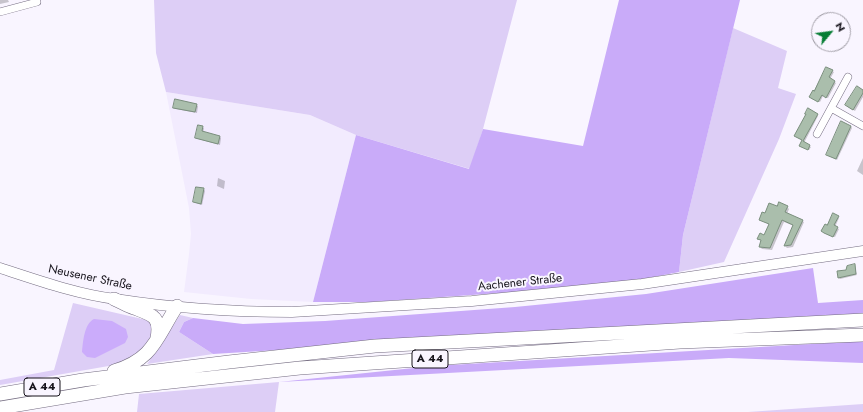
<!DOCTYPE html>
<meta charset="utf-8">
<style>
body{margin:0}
#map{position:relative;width:863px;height:412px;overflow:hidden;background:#f9f5ff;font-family:Jost,sans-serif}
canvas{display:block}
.north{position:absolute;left:811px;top:12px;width:40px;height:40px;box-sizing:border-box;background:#f9f5ff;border:1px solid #9e9ba4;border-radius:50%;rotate:61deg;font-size:11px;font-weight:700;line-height:16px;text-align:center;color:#16131b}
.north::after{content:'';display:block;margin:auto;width:14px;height:18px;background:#067d34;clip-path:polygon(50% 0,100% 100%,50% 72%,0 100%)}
</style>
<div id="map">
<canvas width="863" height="412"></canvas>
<div class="north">N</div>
</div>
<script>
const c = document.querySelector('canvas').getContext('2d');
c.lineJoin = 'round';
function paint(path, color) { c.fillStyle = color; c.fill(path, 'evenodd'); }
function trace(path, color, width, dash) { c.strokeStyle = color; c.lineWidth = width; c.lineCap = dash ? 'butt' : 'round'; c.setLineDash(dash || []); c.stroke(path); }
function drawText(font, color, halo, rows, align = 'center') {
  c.font = font + ' Jost,sans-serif'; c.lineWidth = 4; c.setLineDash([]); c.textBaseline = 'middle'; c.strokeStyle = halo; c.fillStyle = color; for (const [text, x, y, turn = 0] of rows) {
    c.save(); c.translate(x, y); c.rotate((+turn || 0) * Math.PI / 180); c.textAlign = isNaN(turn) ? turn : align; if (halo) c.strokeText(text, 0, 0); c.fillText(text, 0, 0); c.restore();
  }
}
paint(new Path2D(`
 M 166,92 L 310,115 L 356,135 L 313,302 L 251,299 L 184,292 L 189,254 L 191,234 L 189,208 Z`), '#f2ebfe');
paint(new Path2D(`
 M 154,0 L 517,0 L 483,129 L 470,169 L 356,135 L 310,115 L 166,92 L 156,53 Z
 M 733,28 L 787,51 L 778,88 L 796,94 L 779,139 L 724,262 L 679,272 L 683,235 Z
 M 73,303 L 151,321 L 154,333 L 145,349 L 120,364 L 0,385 L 0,380 L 54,370 Z
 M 180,315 L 193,318 L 184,322 L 179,332 L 213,354 L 147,364 Z
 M 279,382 L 275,412 L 137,412 L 139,394 Z
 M 863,404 L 863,412 L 748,412 Z`), '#ddcef6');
paint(new Path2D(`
 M 619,0 L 740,0 L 683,235 L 679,272 L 633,281 L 572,288 L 371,302 L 313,302 L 356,135 L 469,169 L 483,129 L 583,146 Z
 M 813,268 L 818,303 L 863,300 L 863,314 L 213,354 L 179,332 L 184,322 L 193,318 L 243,324 L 325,321 L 515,307 L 646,294 Z
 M 863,341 L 863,363 L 729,358 L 279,382 L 433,366 Z`), '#c9abf9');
paint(new Path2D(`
 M 94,319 L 112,321 L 126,329 L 128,337 L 125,343 L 95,358 L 87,357 L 82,352 C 83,342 84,324 94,319 Z`), '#cbacfb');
paint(new Path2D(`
 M 0,0 L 8,0 L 9,2 L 0,4 Z
 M 832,71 L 834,72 L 830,79 L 836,83 L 828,98 L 823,96 L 820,102 L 812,99 L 811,97 Z
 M 863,91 L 863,97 L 855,111 L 848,107 Z
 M 196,105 L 198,106 L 197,113 L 176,109 L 174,108 Z
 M 817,114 L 818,116 L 804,143 L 811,147 L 809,150 L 801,146 L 803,141 L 796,137 L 807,115 Z
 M 199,126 L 204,128 L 203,133 L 220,137 L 221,138 L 220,145 L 198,139 L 196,138 Z
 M 851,126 L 852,128 L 837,160 L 829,156 Z
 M 863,158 L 863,175 L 857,171 Z
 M 218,178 L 225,181 L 224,189 L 217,186 Z
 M 204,189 L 205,191 L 202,205 L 196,203 L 194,202 Z
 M 787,207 L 789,209 L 787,214 L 804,222 L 793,247 L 787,248 L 785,246 L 794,226 L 784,222 L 772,250 L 762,249 L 760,247 L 762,241 L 759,238 L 765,237 L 770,225 L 760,219 L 765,214 L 777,208 Z
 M 838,217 L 839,218 L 835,227 L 839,229 L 835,237 L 827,234 L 822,230 Z
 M 854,265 L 857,275 L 840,279 L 839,278 L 838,272 L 847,271 Z`), '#0003');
const building = new Path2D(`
 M 826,67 L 833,70 L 829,77 L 835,81 L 826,98 L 822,95 L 818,102 L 809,97 L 813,90 L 814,91 Z
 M 857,86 L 863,90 L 863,93 L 853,110 L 845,105 Z
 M 175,99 L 197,104 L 195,112 L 173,108 Z
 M 808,108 L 818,114 L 803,141 L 810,145 L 808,150 L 799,146 L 802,140 L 794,136 L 806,114 L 805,114 Z
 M 841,121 L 851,126 L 836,159 L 826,155 Z
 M 198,125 L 203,126 L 202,131 L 220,136 L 218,144 L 195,138 Z
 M 196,187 L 204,188 L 201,204 L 193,202 Z
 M 779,202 L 788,206 L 785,212 L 803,220 L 791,245 L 784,246 L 793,225 L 782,220 L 770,248 L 759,247 L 761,240 L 757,239 L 760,233 L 764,235 L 769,224 L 759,220 L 762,212 L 765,213 L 769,203 L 777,206 Z
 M 833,213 L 839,216 L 834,225 L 838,227 L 833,237 L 824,233 L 821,231 L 825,224 L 827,225 Z
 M 855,264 L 856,274 L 838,278 L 837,271 L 846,270 L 847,266 Z`);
paint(building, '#aabeac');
trace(building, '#7a8e7d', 1);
const street = new Path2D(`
 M 0,12 L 37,2 L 36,0
 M 831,108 L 863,126
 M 817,134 L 848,77`);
const secondary = new Path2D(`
 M 0,268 C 37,280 76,294 115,299 C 173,308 233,312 292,312 L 472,301 L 642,284 L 863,251`);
const highway = new Path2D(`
 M 114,299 C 121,302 128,306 134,308 C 152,315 161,316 157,338
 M 114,371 C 154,359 156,338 177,306
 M 0,394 L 83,380 L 229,362 L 375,346 L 863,320
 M 0,408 L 125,387 L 300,368 L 680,342 L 863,335`);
trace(street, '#746c81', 8);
trace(secondary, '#746c81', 11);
trace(highway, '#746c81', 14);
trace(street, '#fff', 7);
trace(secondary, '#fff', 10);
trace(highway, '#fff', 13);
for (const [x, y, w] of [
 [430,359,36],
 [42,387,36]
]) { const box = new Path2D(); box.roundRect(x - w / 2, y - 9, w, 18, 3); c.fillStyle = '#f9f5ff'; c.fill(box); trace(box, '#16131b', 1); }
drawText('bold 11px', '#16131b', null, [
 ["A 44",430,359],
 ["A 44",42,387]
]);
drawText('12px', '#16131b', '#f9f5ff', [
 ["Neusener Straße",90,278,12],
 ["Aachener Straße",520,283,-6]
]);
</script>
